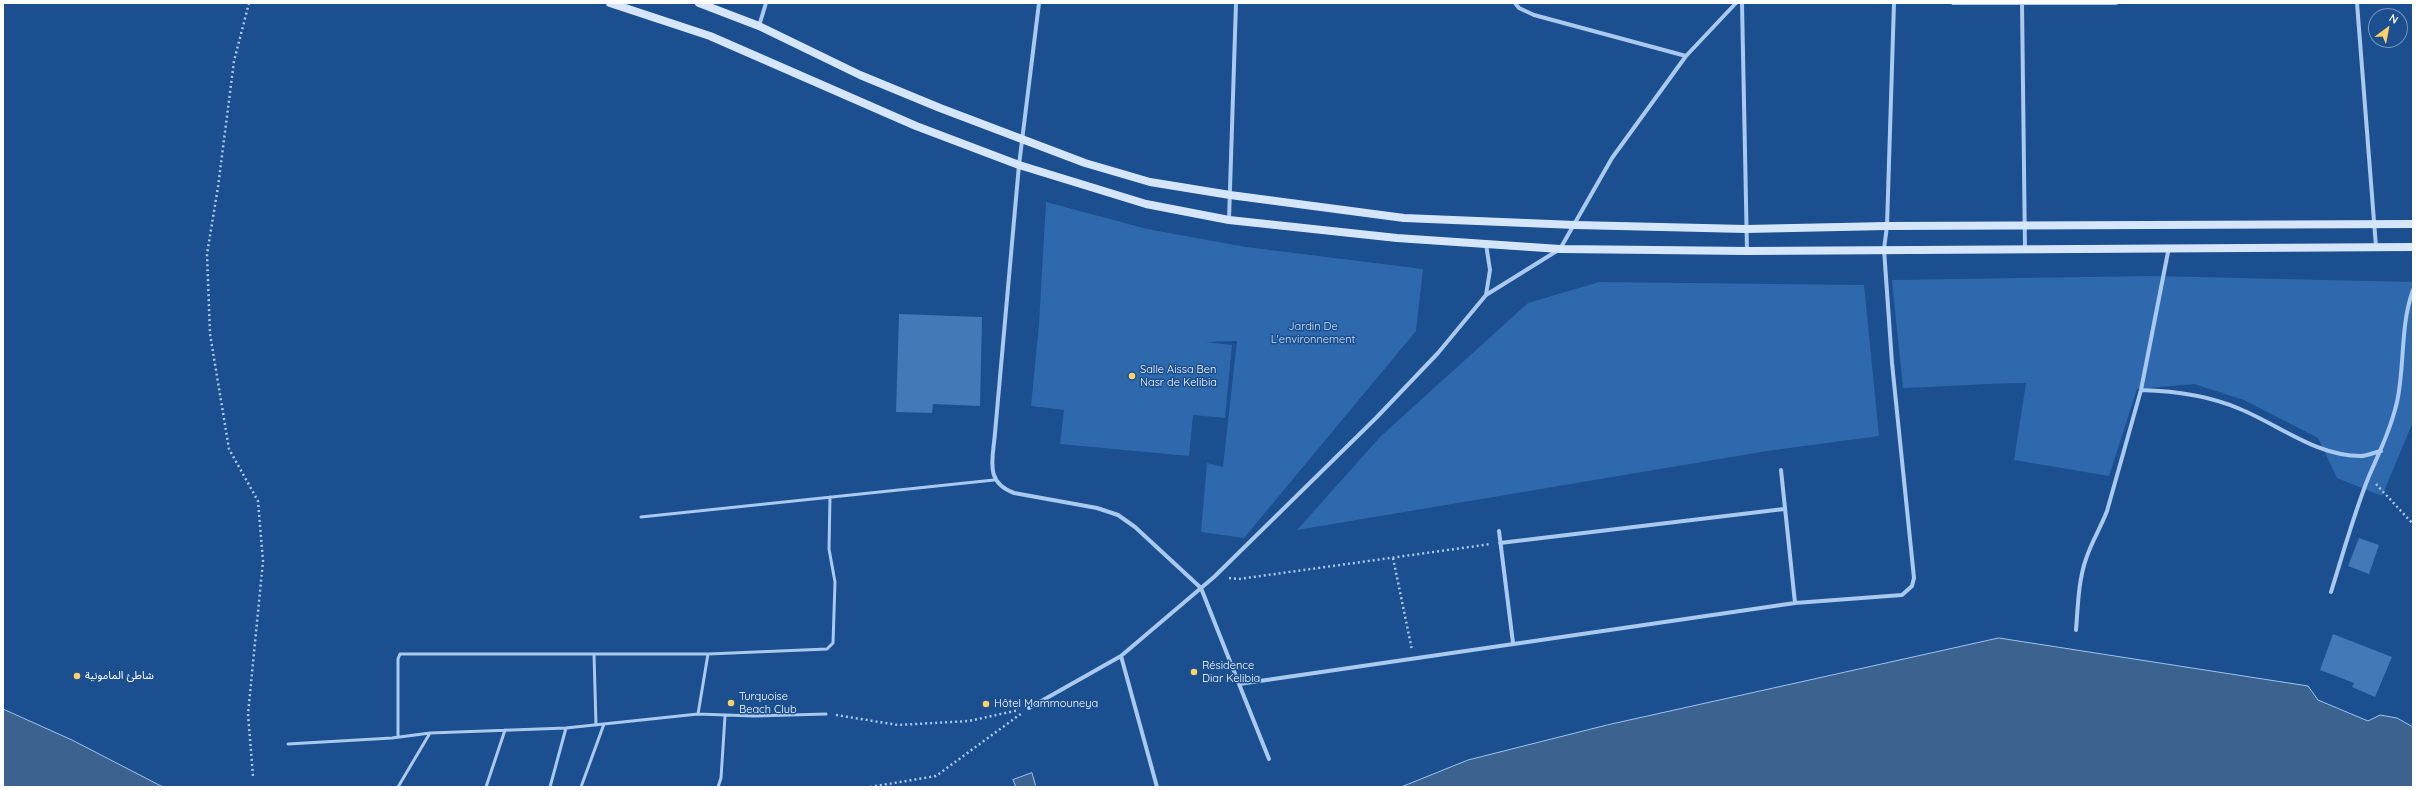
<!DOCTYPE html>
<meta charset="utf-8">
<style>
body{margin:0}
#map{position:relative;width:2416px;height:790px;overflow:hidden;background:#1b4f8f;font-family:Quicksand,sans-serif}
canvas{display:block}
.frame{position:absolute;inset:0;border:4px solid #fff;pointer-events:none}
.north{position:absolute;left:2368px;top:8px;width:40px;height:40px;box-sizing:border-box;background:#1b4f8f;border:1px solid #7695bc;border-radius:50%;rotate:32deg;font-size:11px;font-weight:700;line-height:16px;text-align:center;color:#fff}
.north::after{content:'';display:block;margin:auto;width:14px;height:18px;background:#ffd166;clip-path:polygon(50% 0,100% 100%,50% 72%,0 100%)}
</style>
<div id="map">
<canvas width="2416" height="790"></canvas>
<div class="frame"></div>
<div class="north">N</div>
</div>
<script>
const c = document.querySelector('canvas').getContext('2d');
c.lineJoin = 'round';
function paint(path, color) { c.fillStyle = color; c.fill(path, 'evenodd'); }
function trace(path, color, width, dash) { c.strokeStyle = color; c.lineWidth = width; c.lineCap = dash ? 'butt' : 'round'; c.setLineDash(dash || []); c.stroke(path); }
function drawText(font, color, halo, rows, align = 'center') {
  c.font = font + ' Quicksand,"Noto Sans Arabic",sans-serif'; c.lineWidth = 3; c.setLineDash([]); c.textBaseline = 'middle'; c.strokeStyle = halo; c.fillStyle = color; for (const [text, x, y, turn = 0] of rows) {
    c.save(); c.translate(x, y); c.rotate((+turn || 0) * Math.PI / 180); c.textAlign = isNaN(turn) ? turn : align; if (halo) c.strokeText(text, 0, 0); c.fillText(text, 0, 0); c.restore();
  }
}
paint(new Path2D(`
 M 1046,202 L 1147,229 L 1246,247 L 1423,269 L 1416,331 L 1244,538 L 1201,532 L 1207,463 L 1223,467 L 1237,341 L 1205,342 L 1232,345 L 1225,418 L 1193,415 L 1189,456 L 1060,444 L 1064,410 L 1031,406 L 1039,324 Z
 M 2152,276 L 2413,282 L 2413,422 L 2382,496 L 2337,478 L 2318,438 L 2244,400 L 2194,384 L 2137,389 L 2109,476 L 2014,460 L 2026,383 C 1985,383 1944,387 1903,388 L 1892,280 Z
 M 1599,282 L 1864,285 L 1879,436 L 1767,451 L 1297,530 L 1381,436 L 1528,303 Z`), '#2e69ad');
const water = new Path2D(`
 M 1999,638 L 2308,686 L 2318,700 L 2368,721 L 2380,715 L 2397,718 L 2413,727 L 2413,787 L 1401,787 L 1468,760 L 1607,725 Z
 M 3,709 L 72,740 L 163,787 L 3,787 Z
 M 1032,773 L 1036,787 L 1016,787 L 1013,780 Z`);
paint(water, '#3c6290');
trace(water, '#9cc4f0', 1);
paint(new Path2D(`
 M 899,314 L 982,317 L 980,406 L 933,404 L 932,413 L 896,412 Z
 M 2359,538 L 2379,545 L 2369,574 L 2348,566 Z
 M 2333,634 L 2392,657 L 2375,697 L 2352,687 L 2354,683 L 2320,670 Z`), '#4478b7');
trace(new Path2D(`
 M 249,3 L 234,61 L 218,187 L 207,254 L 210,334 L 229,449 L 258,501 L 263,561 L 248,714 L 253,776
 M 2376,484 L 2413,524
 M 1393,558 L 1412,650
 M 1229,578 L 1239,579 L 1491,544
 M 836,715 L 898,725 L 969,721 L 1019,710
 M 870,787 L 936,776 L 1022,713`), '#a9c9ee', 2.5, [2, 3]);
trace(new Path2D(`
 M 641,517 L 994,480
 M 698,714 L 708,654 L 827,649 L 833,643 L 835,582 L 829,549 L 830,497
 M 596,725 L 594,654 L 708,654
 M 398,736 L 398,659 L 400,654 L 594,654
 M 288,744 L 392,738 L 430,733 L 566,728 L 698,714 L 754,716 L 826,714
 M 398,787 L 430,733
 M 486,787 L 505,730
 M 550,787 L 566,728
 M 581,787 L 604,724
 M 718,787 L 721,778 L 725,716`), '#a9c9ee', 3);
trace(new Path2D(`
 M 1039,3 L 1019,165 L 995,433 C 993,459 984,482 1014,493 L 1097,508 L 1118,515 L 1135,527 L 1201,588 L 1239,684 L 1795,603 L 1902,595 L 1912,586 L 1914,578 L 1892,363 L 1884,249 L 1887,226 L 1894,3
 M 1515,3 L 1519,8 L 1534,15 L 1686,56
 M 1742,3 L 1747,251
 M 1953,3 L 2116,3
 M 2022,3 L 2025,250
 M 2357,3 L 2376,247
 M 759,26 L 766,3
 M 1229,220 L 1236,3
 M 1486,244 L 1490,270 L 1486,295
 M 2141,390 C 2175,391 2208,395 2240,409 C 2279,425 2316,456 2361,456 C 2367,456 2375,452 2381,451
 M 1781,470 L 1795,603
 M 1499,531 L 1513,643
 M 1500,543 L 1784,509
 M 2331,592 C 2343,554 2354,513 2369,476 C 2380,451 2391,428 2397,402 C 2405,365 2400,326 2413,290
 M 2076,630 C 2078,607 2078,582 2086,559 C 2091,543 2101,527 2107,511 L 2141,390 L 2169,247
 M 1121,656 L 1157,787
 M 1239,684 L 1269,759
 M 1029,708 L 1121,656 L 1214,577 L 1376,418 L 1438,353 L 1486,295 L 1560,249 L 1612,158 L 1686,56 L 1736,3`), '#a9c9ee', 4);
trace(new Path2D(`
 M 610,3 L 710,36 L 916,126 L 1019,165 L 1146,204 L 1229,220 L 1397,238 L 1560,249 L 1748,251 L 2413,247
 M 699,3 L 759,26 L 860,75 L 940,108 L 1085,163 L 1150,182 L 1230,195 L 1404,218 L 1575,225 L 1746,229 L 1887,226 L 2413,224`), '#d6e6fa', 8);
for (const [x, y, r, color] of [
 [1132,376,4,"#ffd166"],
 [1194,672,4,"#ffd166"],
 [77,676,4,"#ffd166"],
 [731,703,4,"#ffd166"],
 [986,704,4,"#ffd166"]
]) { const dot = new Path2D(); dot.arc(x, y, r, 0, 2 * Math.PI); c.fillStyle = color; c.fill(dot); trace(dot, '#1b4f8f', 1.5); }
drawText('11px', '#cfe3fa', '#1b4f8f', [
 ["Jardin De",1313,327],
 ["L'environnement",1313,340]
]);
drawText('11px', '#fff', '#1b4f8f', [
 ["Salle Aissa Ben",1140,370],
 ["Nasr de Kelibia",1140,383],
 ["Résidence",1202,666],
 ["Diar Kelibia",1202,679],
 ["شاطئ المامونية",85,676],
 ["Turquoise",739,697],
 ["Beach Club",739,710],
 ["Hôtel Mammouneya",994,704]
], 'left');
</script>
